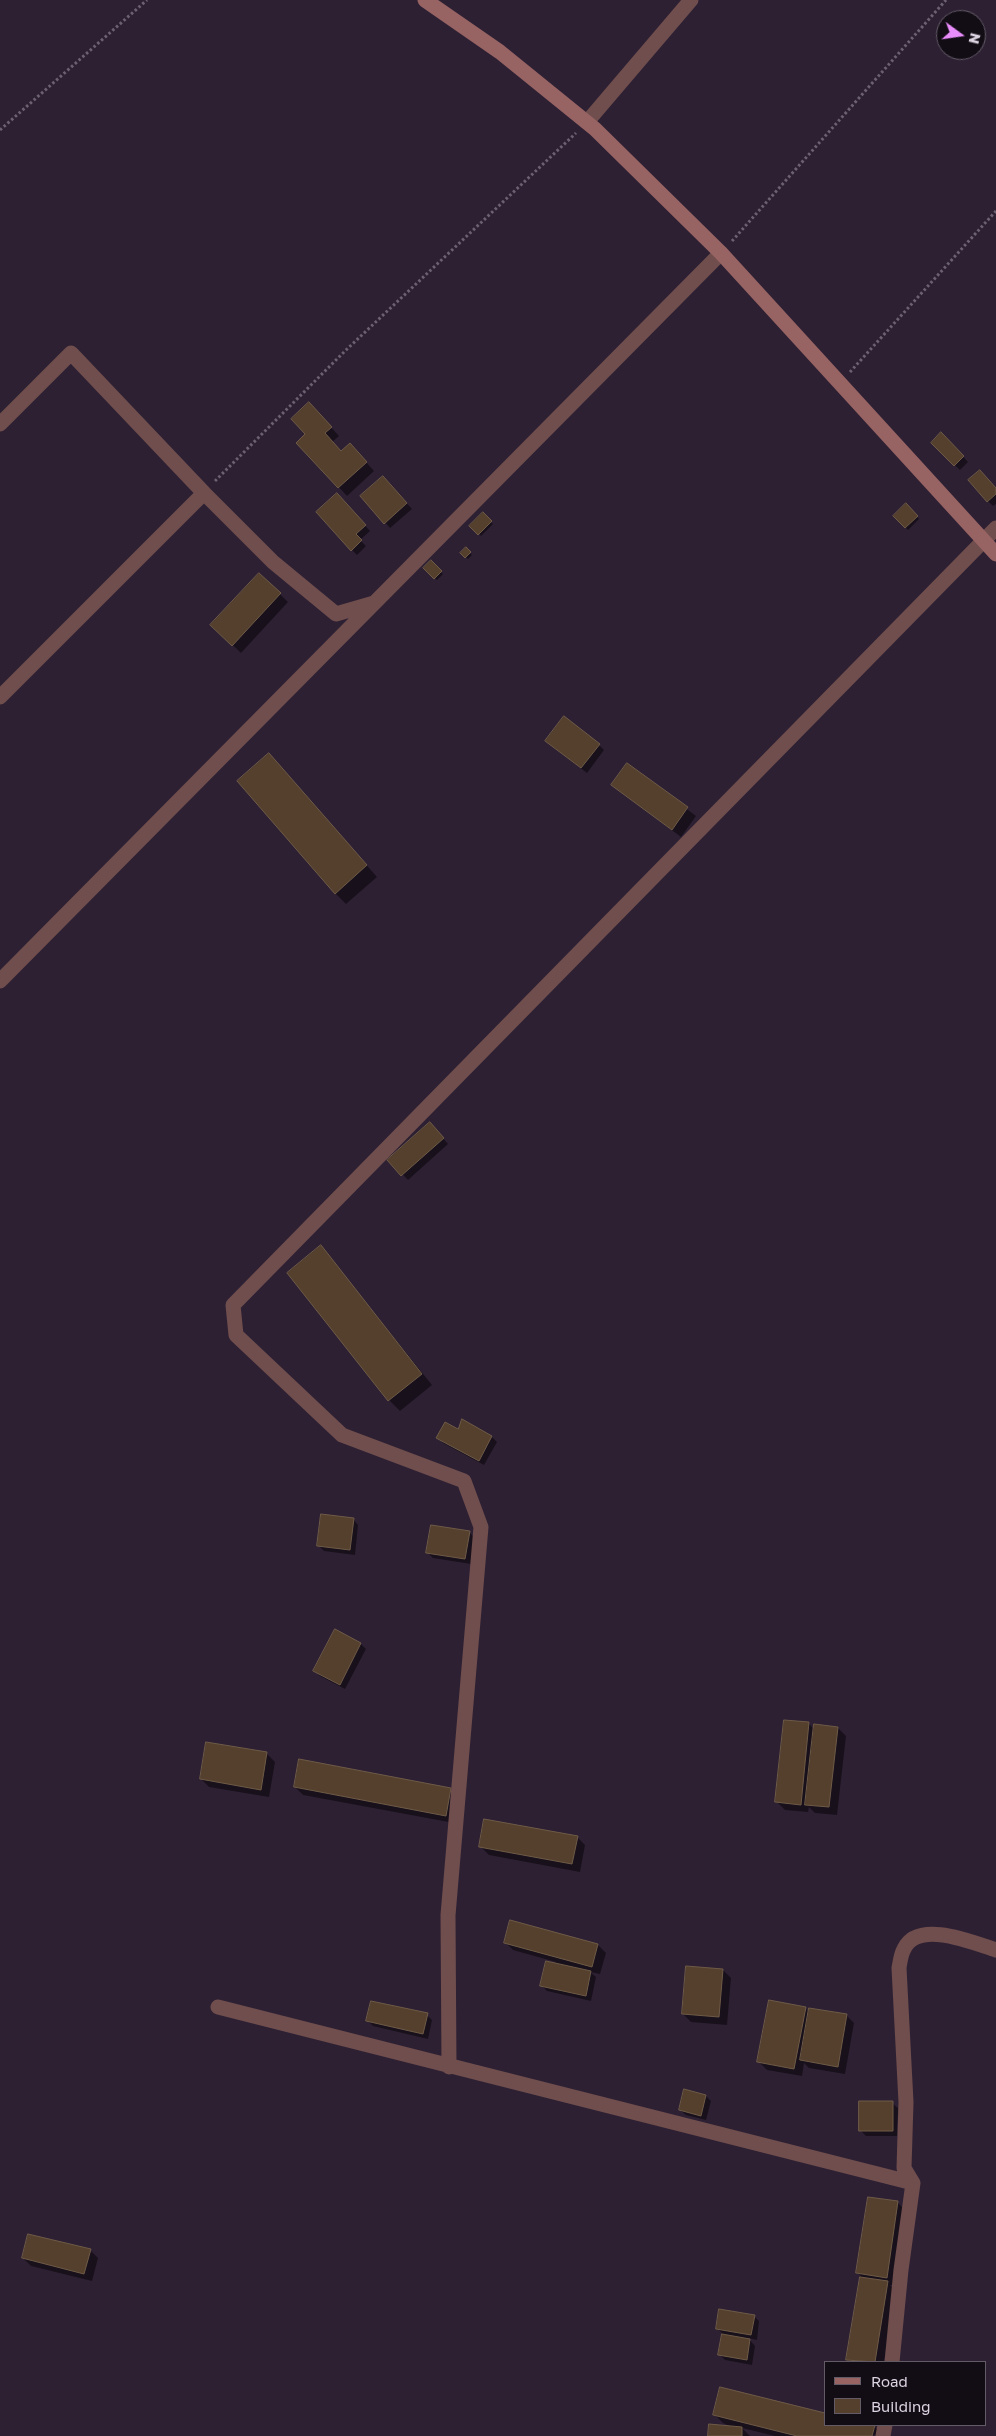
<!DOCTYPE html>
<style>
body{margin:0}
#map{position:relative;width:996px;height:2436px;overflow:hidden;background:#2d2033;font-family:"Golos Text",sans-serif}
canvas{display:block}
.legend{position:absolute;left:824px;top:2361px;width:162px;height:65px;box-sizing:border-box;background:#120c15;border:1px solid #635c67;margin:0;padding:6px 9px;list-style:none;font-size:15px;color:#dcd4e1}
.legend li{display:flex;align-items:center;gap:10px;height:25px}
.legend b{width:25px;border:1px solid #635c67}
.north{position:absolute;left:936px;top:10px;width:50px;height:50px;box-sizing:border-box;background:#120c15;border:1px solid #635c67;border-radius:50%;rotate:104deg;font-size:14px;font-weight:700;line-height:20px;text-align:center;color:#dcd4e1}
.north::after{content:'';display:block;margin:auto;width:18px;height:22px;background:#ea8dfc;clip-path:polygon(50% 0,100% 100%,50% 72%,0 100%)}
</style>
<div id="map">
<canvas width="996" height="2436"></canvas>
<ul class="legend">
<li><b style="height:6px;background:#976363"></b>Road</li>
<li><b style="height:14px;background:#54402d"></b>Building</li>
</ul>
<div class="north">N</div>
</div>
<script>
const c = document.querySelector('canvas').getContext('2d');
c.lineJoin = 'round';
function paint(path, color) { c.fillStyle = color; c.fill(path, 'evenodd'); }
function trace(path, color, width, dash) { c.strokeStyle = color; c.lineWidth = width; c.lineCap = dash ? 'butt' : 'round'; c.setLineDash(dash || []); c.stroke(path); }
paint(new Path2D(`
 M 317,412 L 339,436 L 332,442 L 342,452 L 358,453 L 374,471 L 347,496 L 298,443 L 307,434 Z
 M 941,434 L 968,462 L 960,470 L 932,443 Z
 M 388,483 L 412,509 L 390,528 L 362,496 Z
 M 996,489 L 996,504 L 993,506 L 988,501 Z
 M 342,500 L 370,531 L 360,540 L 366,546 L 357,555 L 352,550 Z
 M 906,505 L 919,519 L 908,530 L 895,516 Z
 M 483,514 L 493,524 L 481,536 L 471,526 Z
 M 466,549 L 472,555 L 468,559 L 462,553 Z
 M 431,562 L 443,574 L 437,580 L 425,568 Z
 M 260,575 L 288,602 L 241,653 L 212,625 Z
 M 599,745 L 604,750 L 587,773 L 552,746 Z
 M 269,754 L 377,877 L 346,904 L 335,893 Z
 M 627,764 L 696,816 L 681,837 L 612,785 Z
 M 435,1129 L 448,1144 L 408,1180 L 389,1160 Z
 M 321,1247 L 432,1385 L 400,1411 L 389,1400 Z
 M 463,1421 L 492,1437 L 497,1442 L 484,1465 L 443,1443 L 438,1437 L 458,1430 Z
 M 353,1519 L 358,1525 L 355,1555 L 324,1551 L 319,1546 Z
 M 469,1532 L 475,1538 L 471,1564 L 433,1558 L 428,1553 Z
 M 336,1630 L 361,1644 L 366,1649 L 345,1689 L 320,1676 L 315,1671 Z
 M 785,1721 L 809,1724 L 815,1730 L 838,1728 L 846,1736 L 837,1815 L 815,1813 L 809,1807 L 808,1812 L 785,1810 L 777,1802 Z
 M 267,1754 L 275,1762 L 269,1797 L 209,1787 L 201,1779 Z
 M 295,1787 L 450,1789 L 459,1797 L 454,1823 L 303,1795 Z
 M 577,1837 L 585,1845 L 580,1872 L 489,1855 L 480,1846 Z
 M 511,1921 L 598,1945 L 606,1953 L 600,1974 L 590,1972 L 596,1977 L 591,2001 L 547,1991 L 542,1986 L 556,1962 L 513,1950 L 505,1942 Z
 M 723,1970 L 731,1978 L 727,2025 L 691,2022 L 683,2014 Z
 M 805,2008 L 809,2012 L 846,2015 L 854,2023 L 845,2074 L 809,2068 L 804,2063 L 802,2076 L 767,2070 L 759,2062 Z
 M 427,2015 L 432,2020 L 428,2039 L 373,2026 L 368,2021 Z
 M 706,2096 L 711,2101 L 706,2120 L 686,2115 L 680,2110 Z
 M 892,2103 L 898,2108 L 897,2136 L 866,2136 L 860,2130 Z
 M 898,2203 L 906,2211 L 894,2285 L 890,2285 L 895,2290 L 884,2362 L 851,2362 L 848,2359 L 861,2276 L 858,2273 Z
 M 90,2250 L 98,2258 L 92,2281 L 31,2266 L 23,2258 Z
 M 754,2316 L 759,2321 L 757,2340 L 748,2338 L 755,2346 L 752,2365 L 725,2360 L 719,2354 L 723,2334 L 718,2329 Z
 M 715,2415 L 825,2425 L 867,2425 L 874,2426 L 882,2435 L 775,2436 L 742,2428 L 750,2436 L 709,2436 L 732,2427 L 723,2423 Z`), '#0007');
const building = new Path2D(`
 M 309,402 L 332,427 L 325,433 L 341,451 L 350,443 L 367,462 L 338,488 L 296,443 L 305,434 L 291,419 Z
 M 941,432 L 964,456 L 954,466 L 931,443 Z
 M 980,470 L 996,488 L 996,494 L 987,502 L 968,480 Z
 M 383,476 L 407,503 L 384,524 L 360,496 Z
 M 337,493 L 366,525 L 356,534 L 362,540 L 351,551 L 316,512 Z
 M 906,503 L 918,516 L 905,528 L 893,516 Z
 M 483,512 L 492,521 L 478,535 L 469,526 Z
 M 466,547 L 471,552 L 465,558 L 460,553 Z
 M 431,560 L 442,571 L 434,579 L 423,568 Z
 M 259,573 L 281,593 L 232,646 L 210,625 Z
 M 564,716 L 600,744 L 581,768 L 545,741 Z
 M 269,753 L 367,865 L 335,894 L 237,781 Z
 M 627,763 L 688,807 L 672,830 L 611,785 Z
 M 430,1122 L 444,1138 L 401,1176 L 387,1160 Z
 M 321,1245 L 422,1374 L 388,1401 L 287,1273 Z
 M 462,1419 L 492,1436 L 479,1461 L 436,1438 L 445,1422 L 458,1429 Z
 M 321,1514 L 354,1518 L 350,1550 L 317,1546 Z
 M 431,1525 L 470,1531 L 465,1559 L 426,1553 Z
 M 335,1629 L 361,1643 L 340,1685 L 313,1671 Z
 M 784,1720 L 809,1722 L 801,1805 L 775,1802 Z
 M 814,1724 L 838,1727 L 829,1807 L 805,1805 Z
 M 206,1742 L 267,1752 L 261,1790 L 200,1779 Z
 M 299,1759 L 451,1788 L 446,1816 L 294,1787 Z
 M 484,1819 L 578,1836 L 572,1864 L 479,1847 Z
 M 510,1920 L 598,1944 L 592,1967 L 504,1943 Z
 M 546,1961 L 591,1971 L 586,1996 L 540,1986 Z
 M 686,1966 L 723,1969 L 719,2017 L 682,2014 Z
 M 769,2000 L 806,2007 L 794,2069 L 757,2062 Z
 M 371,2001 L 428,2013 L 423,2034 L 366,2021 Z
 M 809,2008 L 847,2014 L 838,2067 L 800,2060 Z
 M 684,2089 L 706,2095 L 701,2116 L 679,2110 Z
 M 859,2101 L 893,2101 L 893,2131 L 859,2131 Z
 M 868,2197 L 898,2201 L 887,2278 L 856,2273 Z
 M 28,2234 L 91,2249 L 84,2274 L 22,2258 Z
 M 860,2277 L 888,2281 L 875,2362 L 846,2360 Z
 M 719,2309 L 755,2315 L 751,2335 L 716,2329 Z
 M 722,2334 L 750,2339 L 747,2360 L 718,2355 Z
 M 720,2387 L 825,2413 L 825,2425 L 875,2425 L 872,2436 L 797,2436 L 713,2415 Z
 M 709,2424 L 742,2427 L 742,2436 L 708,2436 Z`);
paint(building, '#54402d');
trace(building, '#6e5a47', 1);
trace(new Path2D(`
 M 0,130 L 147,0
 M 732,241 L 946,0
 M 850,372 L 996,211
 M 215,481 L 345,351 L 576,133`), '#6c6171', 3, [2.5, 2.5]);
trace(new Path2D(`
 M 587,122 L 691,0
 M 0,424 L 71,353 L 204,493
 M 0,697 L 204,493 L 273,562 L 336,614 L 374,603
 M 0,981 L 721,253
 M 218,2007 L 913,2183
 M 449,2067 L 448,1915 L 481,1527 L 464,1481 L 342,1435 L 236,1335 L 233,1305 L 996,528
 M 892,2362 L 901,2270 L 913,2183 L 904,2168 L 906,2102 L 899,1968 C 900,1962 901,1954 904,1949 C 918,1919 974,1943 996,1950
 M 883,2436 L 885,2425`), '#6f4e4d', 15);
trace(new Path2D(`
 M 425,0 L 500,52 L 595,129 L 721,253 L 996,554`), '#976363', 15);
</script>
